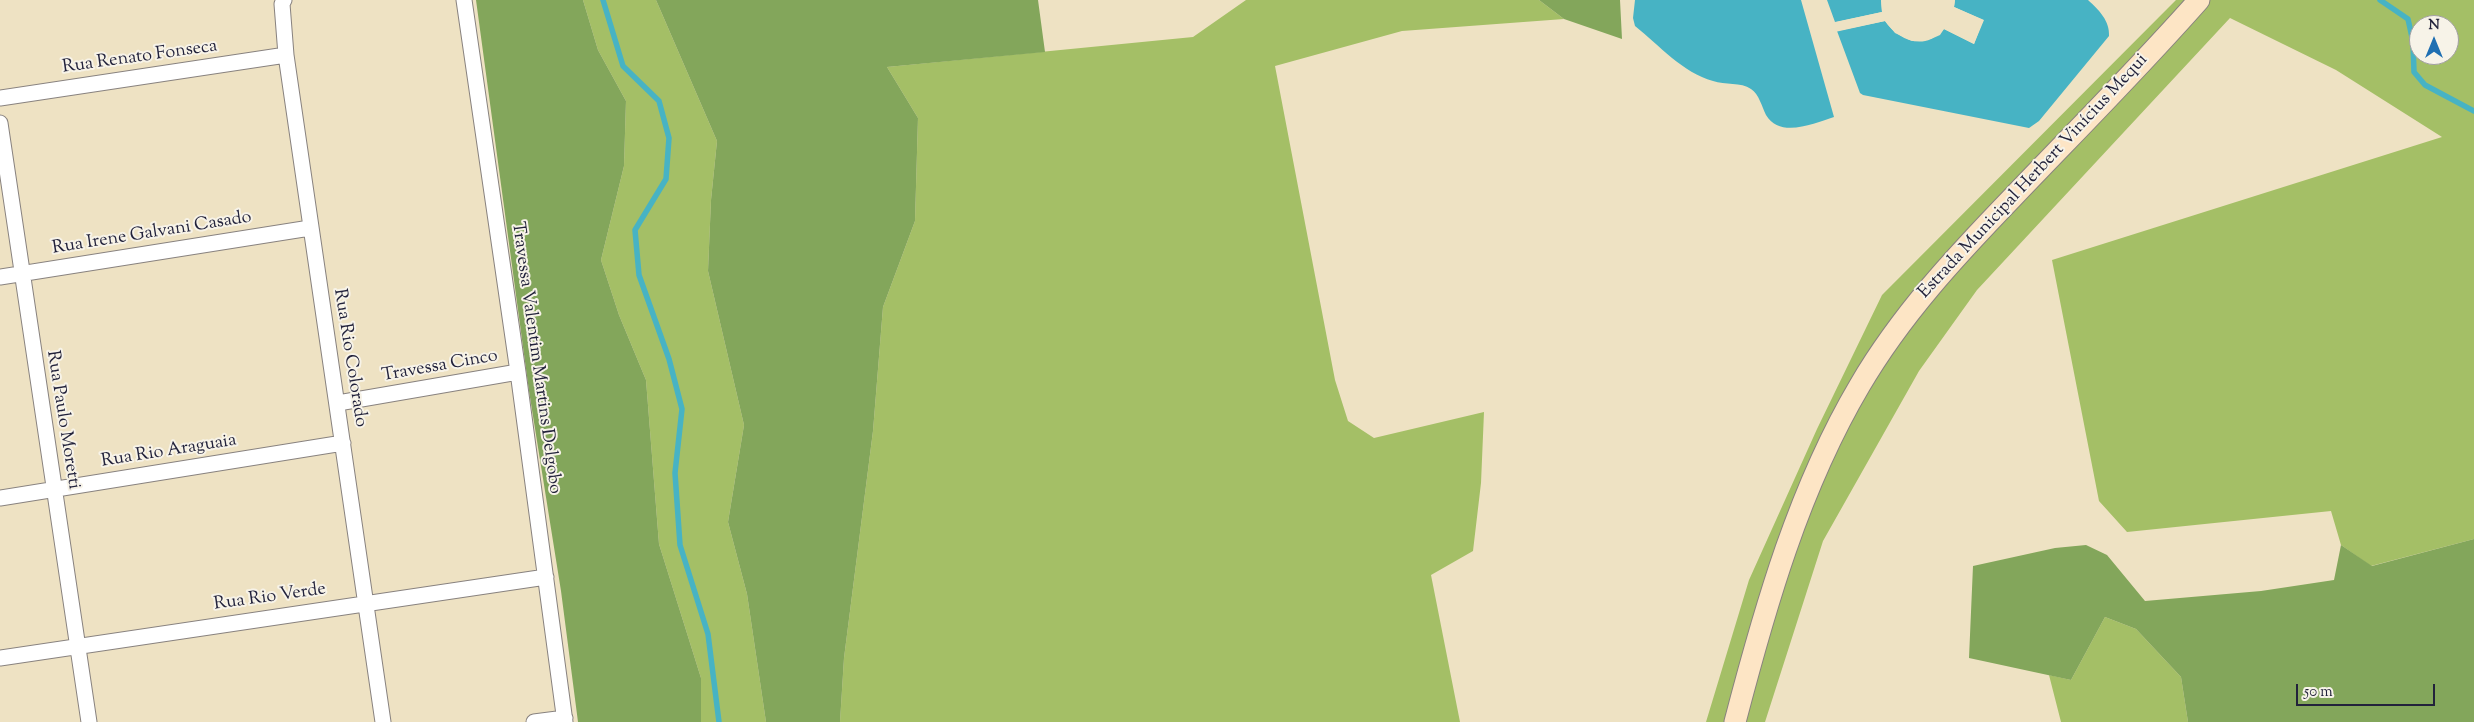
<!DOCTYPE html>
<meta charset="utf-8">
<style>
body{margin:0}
#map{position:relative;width:2474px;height:722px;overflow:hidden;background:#eee2c3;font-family:"Sorts Mill Goudy",serif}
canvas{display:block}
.north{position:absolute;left:2409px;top:15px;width:50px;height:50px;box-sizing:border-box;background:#f7f3e8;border:1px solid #a29fa3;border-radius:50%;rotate:0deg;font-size:14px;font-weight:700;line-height:20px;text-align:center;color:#22223b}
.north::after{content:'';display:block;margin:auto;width:18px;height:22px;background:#1f6fb2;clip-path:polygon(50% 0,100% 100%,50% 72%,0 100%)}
.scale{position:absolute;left:2296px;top:684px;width:139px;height:22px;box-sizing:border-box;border:2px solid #22223b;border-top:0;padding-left:6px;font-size:15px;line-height:18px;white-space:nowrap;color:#22223b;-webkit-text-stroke:4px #f7f3e8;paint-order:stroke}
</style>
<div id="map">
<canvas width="2474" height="722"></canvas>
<div class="north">N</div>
<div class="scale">50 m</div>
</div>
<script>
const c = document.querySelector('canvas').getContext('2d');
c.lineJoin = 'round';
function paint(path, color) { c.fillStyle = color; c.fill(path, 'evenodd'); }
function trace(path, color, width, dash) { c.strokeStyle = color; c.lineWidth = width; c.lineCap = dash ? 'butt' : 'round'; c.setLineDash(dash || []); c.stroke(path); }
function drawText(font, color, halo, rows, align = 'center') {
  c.font = font + ' "Sorts Mill Goudy",serif'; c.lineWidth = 4; c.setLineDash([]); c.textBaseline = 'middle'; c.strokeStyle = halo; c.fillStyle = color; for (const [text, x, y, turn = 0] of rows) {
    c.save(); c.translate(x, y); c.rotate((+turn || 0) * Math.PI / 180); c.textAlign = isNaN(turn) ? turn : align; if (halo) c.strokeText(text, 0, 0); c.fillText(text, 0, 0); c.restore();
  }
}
paint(new Path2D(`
 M 583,0 L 656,0 L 717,141 L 711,200 L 708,271 L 744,425 L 728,522 L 747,594 L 766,722 L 701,722 L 701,678 L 659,544 L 646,380 L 619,315 L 601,260 L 624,166 L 626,101 L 598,50 Z
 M 1246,0 L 1539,0 L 1564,19 L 1402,31 L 1275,66 L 1335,380 L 1348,421 L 1374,438 L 1484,412 L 1481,483 L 1473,551 L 1431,575 L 1460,722 L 840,722 L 844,658 L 873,431 L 883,307 L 915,221 L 918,118 L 887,67 L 1193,37 Z
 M 2176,0 L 2190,0 L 1854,381 L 1728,722 L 1706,722 L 1749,580 L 1817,429 L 1882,295 Z
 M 2207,0 L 2474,0 L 2474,539 L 2371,566 L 2341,545 L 2331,511 L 2127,532 L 2099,501 L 2052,260 L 2442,137 L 2336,70 L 2230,18 L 1977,290 L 1919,371 L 1823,541 L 1765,722 L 1742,722 L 1811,499 L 1868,386 L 1923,306 ZM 2419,25 L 2449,25 L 2449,55 L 2419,55 Z
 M 2105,617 L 2136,629 L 2181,677 L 2188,722 L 2061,722 L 2049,675 L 2071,680 Z`), '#a4bf66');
paint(new Path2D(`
 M 476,0 L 583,0 L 598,50 L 626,101 L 624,166 L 601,260 L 619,315 L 646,380 L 659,544 L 701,678 L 701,722 L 578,722 L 561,591 L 529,391 Z
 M 656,0 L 1038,0 L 1045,52 L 887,67 L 918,118 L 915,221 L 883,307 L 873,431 L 844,658 L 840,722 L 766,722 L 747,594 L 728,522 L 744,425 L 708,271 L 711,200 L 717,141 Z
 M 1539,0 L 1620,0 L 1622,39 L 1564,19 Z
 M 2474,539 L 2474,722 L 2188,722 L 2181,677 L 2136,629 L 2105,617 L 2071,680 L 1969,658 L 1973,566 L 2055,548 L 2086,545 L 2107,555 L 2145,601 L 2261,591 L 2334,580 L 2341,545 L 2372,566 Z`), '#83a65b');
paint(new Path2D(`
 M 1635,0 L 1801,0 L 1834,117 C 1815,123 1780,139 1766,115 C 1762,107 1759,94 1751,89 C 1741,82 1725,85 1713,81 C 1683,73 1659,45 1635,26 L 1633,18 Z
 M 1827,0 L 1881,0 L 1882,12 L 1835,22 Z
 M 1955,0 L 2088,0 C 2099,10 2110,21 2109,36 L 2039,121 L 2029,128 L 1863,95 L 1860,93 L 1837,31 L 1885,21 C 1894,35 1914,47 1931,39 C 1935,37 1940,32 1944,29 L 1974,44 L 1983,20 L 1954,7 Z`), '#47b3c4');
paint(new Path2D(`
 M 1881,0 L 1883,0 L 1883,14 L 1835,25 L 1832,23 L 1882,12 Z
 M 1953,0 L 1955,0 L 1954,7 L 1984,20 L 1974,44 L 1944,29 L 1940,35 L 1931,39 L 1912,41 L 1895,33 L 1885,21 L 1835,32 L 1837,29 L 1886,19 L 1897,31 L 1913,38 L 1930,37 L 1938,33 L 1944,27 L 1972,40 L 1980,21 L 1952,9 Z`), '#eee2c3');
trace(new Path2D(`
 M 603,0 L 623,66 L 659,101 L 669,138 L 666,179 L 635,230 L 639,275 L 669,359 L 682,409 L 675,473 L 680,545 L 708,634 L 719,722
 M 2380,0 L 2408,19 L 2413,42 L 2414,72 L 2425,85 L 2474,111`), '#47b3c4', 5.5);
const street = new Path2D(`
 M 284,0 L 282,4 L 286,55 L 383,722
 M 464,0 L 518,372 L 565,722
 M 0,98 L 286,55
 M 0,123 L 89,722
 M 0,277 L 310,228
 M 338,403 L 518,372
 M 0,498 L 343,443
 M 0,658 L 546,577
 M 534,722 L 565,718`);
const secondary = new Path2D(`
 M 1735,722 C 1765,607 1799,488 1860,385 C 1901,315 1956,256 2012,198 C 2075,132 2139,68 2199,0`);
trace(street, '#88827f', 17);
trace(secondary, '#88827f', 23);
trace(street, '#fff', 15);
trace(secondary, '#fde5c5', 21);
drawText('18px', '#22223b', '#f7f3e8', [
 ["Rua Renato Fonseca",140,58,-8],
 ["Estrada Municipal Herbert Vinícius Mequi",2034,177,-47],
 ["Rua Irene Galvani Casado",152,234,-9],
 ["Rua Rio Colorado",349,358,81],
 ["Travessa Valentim Martins Delgobo",535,358,82],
 ["Travessa Cinco",440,367,-10],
 ["Rua Paulo Moretti",62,420,81],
 ["Rua Rio Araguaia",169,452,-9],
 ["Rua Rio Verde",270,598,-8]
]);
</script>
